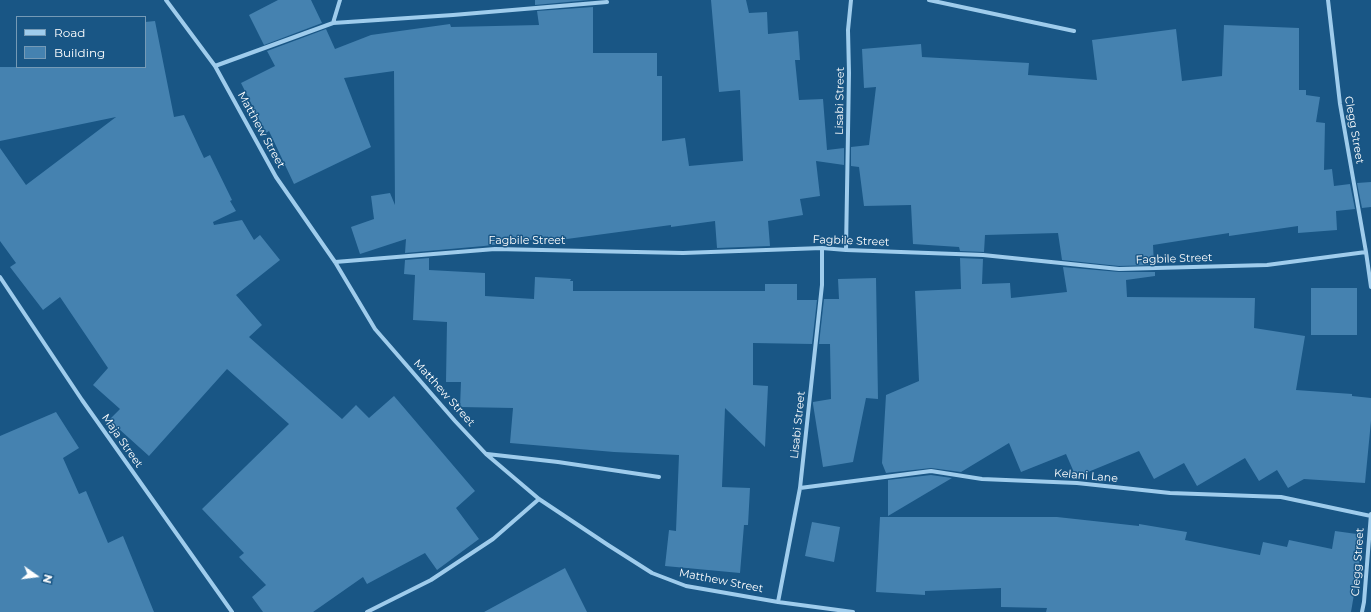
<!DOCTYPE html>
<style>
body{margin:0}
#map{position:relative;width:1371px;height:612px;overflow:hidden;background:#195685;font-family:Montserrat,sans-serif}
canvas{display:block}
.legend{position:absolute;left:16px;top:16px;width:130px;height:52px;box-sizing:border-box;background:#195685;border:1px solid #759ab6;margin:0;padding:5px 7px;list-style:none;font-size:12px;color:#fff}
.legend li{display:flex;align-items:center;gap:8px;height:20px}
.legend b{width:20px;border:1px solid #759ab6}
.north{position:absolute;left:16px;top:556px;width:40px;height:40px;-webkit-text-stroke:3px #195685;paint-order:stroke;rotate:104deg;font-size:11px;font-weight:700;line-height:16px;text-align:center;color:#fff}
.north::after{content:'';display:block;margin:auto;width:14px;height:18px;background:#fff;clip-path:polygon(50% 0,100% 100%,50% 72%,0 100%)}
</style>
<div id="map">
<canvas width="1371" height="612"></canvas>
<ul class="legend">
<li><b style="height:5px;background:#9fccec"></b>Road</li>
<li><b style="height:11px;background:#4582b0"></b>Building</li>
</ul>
<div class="north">N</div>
</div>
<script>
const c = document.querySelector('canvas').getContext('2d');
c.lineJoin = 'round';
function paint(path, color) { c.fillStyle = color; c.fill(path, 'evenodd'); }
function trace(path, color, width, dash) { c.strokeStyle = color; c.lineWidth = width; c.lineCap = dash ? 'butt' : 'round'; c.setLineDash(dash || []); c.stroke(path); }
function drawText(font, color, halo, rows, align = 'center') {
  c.font = font + ' Montserrat,sans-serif'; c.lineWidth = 3; c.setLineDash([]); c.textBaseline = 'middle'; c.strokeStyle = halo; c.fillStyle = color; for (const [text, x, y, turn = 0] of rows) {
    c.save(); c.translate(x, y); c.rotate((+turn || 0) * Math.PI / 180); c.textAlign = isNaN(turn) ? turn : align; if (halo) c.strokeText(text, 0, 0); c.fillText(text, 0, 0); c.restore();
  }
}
paint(new Path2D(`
 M 278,0 L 311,0 L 322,23 L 264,45 L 249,15 Z
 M 535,0 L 589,0 L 535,5 Z
 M 711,0 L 746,0 L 749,13 L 767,12 L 768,34 L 798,31 L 800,60 L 795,60 L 799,100 L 823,99 L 827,150 L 844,148 L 844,165 L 816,161 L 820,196 L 800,199 L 803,215 L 768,221 L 770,246 L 717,248 L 715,221 L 671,227 L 671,225 L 537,243 L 538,239 L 484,246 L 405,253 L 406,239 L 360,254 L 351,227 L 374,219 L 371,196 L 390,193 L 395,205 L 394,71 L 344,78 L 371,147 L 294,184 L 269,131 L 266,133 L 241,83 L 275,66 L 267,51 L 326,29 L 335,49 L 371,35 L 450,24 L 451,27 L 539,25 L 537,11 L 593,7 L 593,53 L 657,53 L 657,76 L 662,76 L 662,141 L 685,138 L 689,166 L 743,161 L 740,90 L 719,92 Z
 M 155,21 L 174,117 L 184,115 L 204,158 L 210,155 L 232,200 L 230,201 L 236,211 L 213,222 L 214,225 L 242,220 L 254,240 L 260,235 L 280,260 L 236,295 L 262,325 L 249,337 L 342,419 L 356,405 L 369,418 L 394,396 L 475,491 L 456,508 L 479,539 L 437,570 L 425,553 L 367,584 L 363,577 L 313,612 L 263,612 L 252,597 L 266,585 L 239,557 L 244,553 L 202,509 L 289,424 L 227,369 L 149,456 L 109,420 L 120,409 L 93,385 L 108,368 L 60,297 L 43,310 L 10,267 L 16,263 L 0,241 L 0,148 L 26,185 L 116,117 L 0,141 L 0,67 L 145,67 L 145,22 Z
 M 1224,25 L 1299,28 L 1299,90 L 1306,90 L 1306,95 L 1320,97 L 1316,122 L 1325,123 L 1324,170 L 1332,169 L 1334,186 L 1350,184 L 1355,209 L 1336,211 L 1337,230 L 1298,233 L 1298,226 L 1229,236 L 1229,233 L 1153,245 L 1154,265 L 1119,266 L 1062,260 L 1058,233 L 985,235 L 984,252 L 960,251 L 959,247 L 913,244 L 911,205 L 864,206 L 859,167 L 851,166 L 851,147 L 869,145 L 876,87 L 864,88 L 862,49 L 921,44 L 922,57 L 1029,63 L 1028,75 L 1097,80 L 1092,40 L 1176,29 L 1182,81 L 1222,76 Z
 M 1371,182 L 1371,207 L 1362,208 L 1357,183 Z
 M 429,258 L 429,270 L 485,273 L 485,296 L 534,299 L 535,277 L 571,279 L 570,281 L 573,281 L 573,291 L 765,291 L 765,284 L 797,284 L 797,300 L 817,300 L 812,344 L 753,343 L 753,385 L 768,386 L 765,447 L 725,408 L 722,487 L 750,488 L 748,525 L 744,525 L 740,573 L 665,566 L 669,530 L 676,531 L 679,455 L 614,452 L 510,443 L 513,408 L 460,407 L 461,382 L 446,382 L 447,322 L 413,320 L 415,275 L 404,274 L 405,260 Z
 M 960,258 L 983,259 L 982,284 L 1010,283 L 1011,298 L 1067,292 L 1063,267 L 1119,272 L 1155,272 L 1155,276 L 1126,280 L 1127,297 L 1255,298 L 1254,328 L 1305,336 L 1296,390 L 1352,394 L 1352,396 L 1371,398 L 1371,421 L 1365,483 L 1304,479 L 1288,488 L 1277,470 L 1259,481 L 1245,458 L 1197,486 L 1184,463 L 1154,479 L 1139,451 L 1076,477 L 1066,454 L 1021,472 L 1009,443 L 961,472 L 931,468 L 886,473 L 882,463 L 886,395 L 919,381 L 915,291 L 961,289 Z
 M 876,278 L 878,399 L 866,398 L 853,462 L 823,467 L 813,404 L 813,402 L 831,399 L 830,344 L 819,344 L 824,299 L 839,299 L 838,279 Z
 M 1311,288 L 1357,288 L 1357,335 L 1311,335 Z
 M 56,412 L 79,448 L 63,458 L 79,494 L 86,491 L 108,543 L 123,536 L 154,612 L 0,612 L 0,436 Z
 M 931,475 L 952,478 L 888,516 L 888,480 Z
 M 880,517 L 1057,517 L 1139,526 L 1139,524 L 1187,532 L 1185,540 L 1260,555 L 1263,542 L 1287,547 L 1289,540 L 1332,549 L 1335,531 L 1364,535 L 1351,612 L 1046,612 L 1047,608 L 1001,607 L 1001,588 L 925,591 L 925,595 L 876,592 Z
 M 812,522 L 840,527 L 834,562 L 805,556 Z
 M 565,568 L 587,612 L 484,612 Z`), '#4582b0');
trace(new Path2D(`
 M 166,0 L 215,66 L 276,177 L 335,262 L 375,329 L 455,421 L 486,454 L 539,499 L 608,545 L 652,573 L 686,586 L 778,602 L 853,612
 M 929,0 L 1074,31
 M 1328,0 L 1340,104 L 1366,252 L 1371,287
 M 333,23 L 453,15 L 607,2
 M 215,66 L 333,23 L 340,0
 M 846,250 L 849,73 L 848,30 L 851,0
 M 335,262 L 495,249 L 683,253 L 822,248 L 846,250 L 983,255 L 1119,269 L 1267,265 L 1366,252
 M 0,277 L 82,400 L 232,612
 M 487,454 L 558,462 L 659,477
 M 800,488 L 931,471 L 982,479 L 1077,483 L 1170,493 L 1281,497 L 1371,516
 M 778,602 L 800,488 L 822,285 L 822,248
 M 367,612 L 431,580 L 493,539 L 539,499
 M 1362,612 L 1364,602 L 1371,514`), '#9fccec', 4);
drawText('11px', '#fff', '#195685', [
 ["Lisabi Street",840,101,-89],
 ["Matthew Street",261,130,61],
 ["Clegg Street",1354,130,80],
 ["Fagbile Street",527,241],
 ["Fagbile Street",851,241,2],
 ["Fagbile Street",1174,259,-2],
 ["Matthew Street",444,393,48],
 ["Lisabi Street",798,425,-84],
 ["Maja Street",122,441,55],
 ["Kelani Lane",1086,476,5],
 ["Clegg Street",1358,562,-86],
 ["Matthew Street",721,581,11]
]);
</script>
